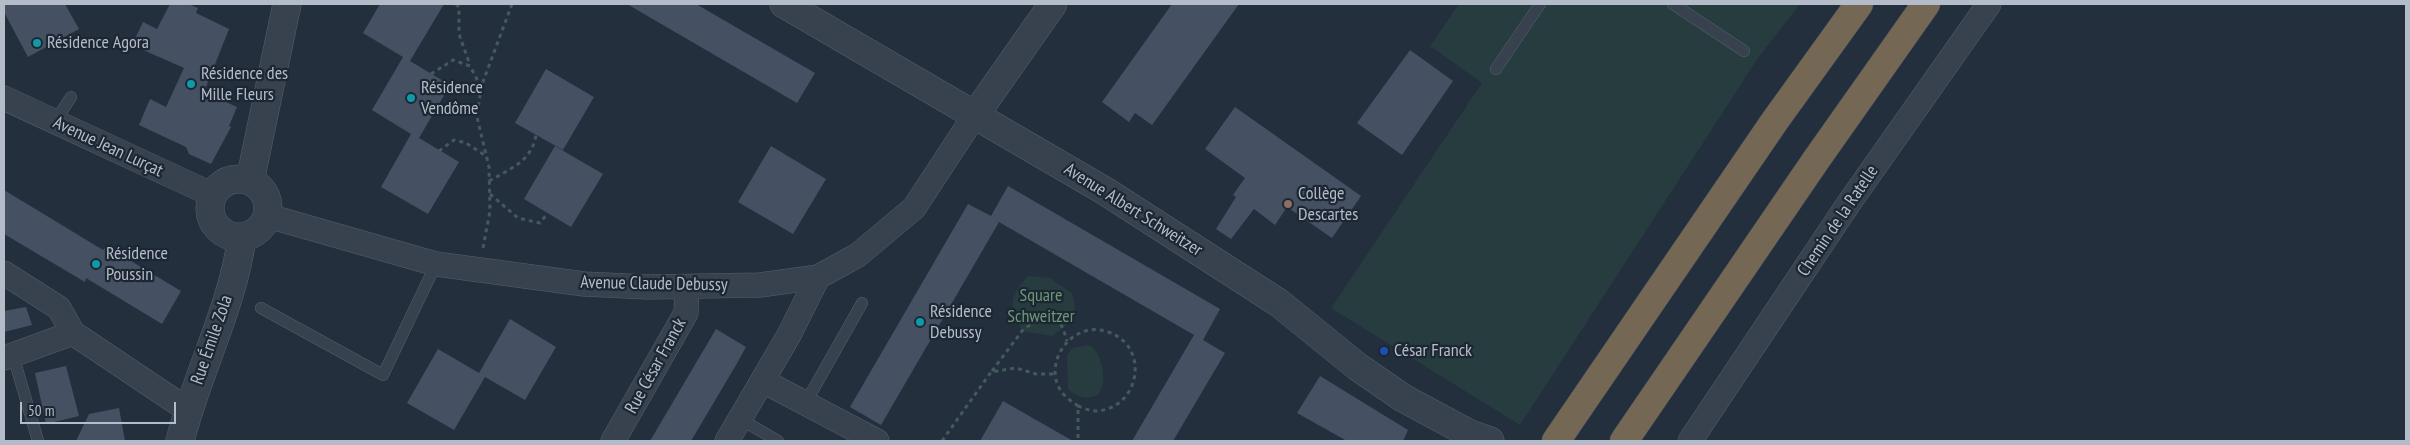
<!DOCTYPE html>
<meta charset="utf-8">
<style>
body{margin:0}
#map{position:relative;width:2410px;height:445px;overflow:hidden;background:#242f3e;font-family:"PT Sans Narrow",sans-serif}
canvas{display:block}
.frame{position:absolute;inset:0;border:5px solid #b4bcc9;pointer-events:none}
.scale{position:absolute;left:20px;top:402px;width:156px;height:22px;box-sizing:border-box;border:2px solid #b4bcc9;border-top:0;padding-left:6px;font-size:15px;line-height:18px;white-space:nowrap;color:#b4bcc9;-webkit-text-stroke:4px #1d2633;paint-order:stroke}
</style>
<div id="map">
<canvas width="2410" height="445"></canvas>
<div class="frame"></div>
<div class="scale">50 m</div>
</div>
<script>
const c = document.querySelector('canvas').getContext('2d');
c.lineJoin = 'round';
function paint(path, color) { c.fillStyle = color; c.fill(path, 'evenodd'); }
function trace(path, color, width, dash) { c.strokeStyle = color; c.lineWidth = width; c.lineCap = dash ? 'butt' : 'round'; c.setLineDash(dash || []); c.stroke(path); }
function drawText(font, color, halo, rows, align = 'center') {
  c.font = font + ' "PT Sans Narrow",sans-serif'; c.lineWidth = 4.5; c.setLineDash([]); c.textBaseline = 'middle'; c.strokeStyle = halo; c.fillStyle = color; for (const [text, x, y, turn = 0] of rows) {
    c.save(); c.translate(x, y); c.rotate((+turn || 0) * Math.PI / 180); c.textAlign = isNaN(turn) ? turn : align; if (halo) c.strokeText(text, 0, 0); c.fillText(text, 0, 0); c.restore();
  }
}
paint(new Path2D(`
 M 1459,4 L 1800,4 L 1758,58 L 1520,425 L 1331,308 L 1482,83 L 1430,46 Z
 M 1028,276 L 1050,278 L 1072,293 L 1075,306 L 1073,320 L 1052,336 L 1022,331 C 1009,303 1008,299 1028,276 Z
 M 1089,345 C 1101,351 1106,376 1102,388 C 1096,404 1076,397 1068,389 L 1067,356 L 1072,348 Z`), '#263c3f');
paint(new Path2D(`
 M 4,4 L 65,4 L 79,29 L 28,57 L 4,12 Z
 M 170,4 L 188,4 L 198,8 L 196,13 L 229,29 L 204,92 L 237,107 L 229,126 L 231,127 L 211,164 L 189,154 L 186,147 L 139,125 L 150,99 L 166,107 L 184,68 L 132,45 L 143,22 L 157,29 Z
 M 380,4 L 444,4 L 410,61 L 450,85 L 419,138 L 459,162 L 428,214 L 381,187 L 411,134 L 372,110 L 403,57 L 363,33 Z
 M 627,4 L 696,4 L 815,73 L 797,103 Z
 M 1172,4 L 1239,4 L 1152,125 L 1135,113 L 1129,122 L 1102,102 Z
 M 1410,50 L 1453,81 L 1402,155 L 1357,123 Z
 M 546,69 L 594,97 L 563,150 L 515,123 Z
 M 1235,107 L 1361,196 L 1332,238 L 1287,207 L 1275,225 L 1254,209 L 1231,239 L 1216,229 L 1236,197 L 1233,195 L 1245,178 L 1205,149 Z
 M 555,146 L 603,174 L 571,227 L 524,199 Z
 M 771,146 L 826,179 L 793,234 L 738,202 Z
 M 1008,186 L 1220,309 L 1203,340 L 1225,353 L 1173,441 L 1132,441 L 1194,335 L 999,222 L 881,425 L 850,407 L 968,204 L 991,216 Z
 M 4,190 L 103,250 L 106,246 L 181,291 L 162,324 L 86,278 L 85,282 L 4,234 Z
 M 26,307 L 32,325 L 4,332 L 4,311 Z
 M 510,319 L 556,347 L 525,400 L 485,377 L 454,430 L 407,403 L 438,349 L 479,373 Z
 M 716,329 L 746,347 L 736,365 L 691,441 L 650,441 Z
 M 66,366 L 79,416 L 46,424 L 35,373 Z
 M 1320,376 L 1408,430 L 1403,441 L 1347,441 L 1297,413 Z
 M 1003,401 L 1073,441 L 980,441 Z
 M 119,408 L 125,441 L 76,441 L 89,414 Z`), '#455162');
const service = new Path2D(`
 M 1673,4 L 1744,51
 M 1496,69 L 1540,4
 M 55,122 L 71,97
 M 261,308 L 383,375 L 436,264
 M 13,355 L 38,441
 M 805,404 L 862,303
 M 740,419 L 778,441`);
const minor = new Path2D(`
 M 4,98 L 213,195
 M 268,216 L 436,264 L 584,284 L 648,287 L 760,285 L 818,277 L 858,255 L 914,208 L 975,115
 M 4,273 L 59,308 L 73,333 L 188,410
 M 4,358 L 73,333
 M 763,381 L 877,441
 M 613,441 L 686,313 L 687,287
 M 727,441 L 789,335 L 818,277
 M 1690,441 L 1849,203 L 1989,4`);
const tertiary = new Path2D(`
 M 784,4 L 1105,191 L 1279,303 L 1358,367 L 1403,398 L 1470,434 L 1490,441
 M 975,115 L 1053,4
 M210 208a29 29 0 1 1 58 0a29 29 0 1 1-58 0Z
 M 250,181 L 287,4
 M 180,441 C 197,373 233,306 242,237`);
const motorway = new Path2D(`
 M 1556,441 L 1774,122 L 1859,4
 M 1624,441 L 1816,160 L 1926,4`);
trace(service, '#565f6c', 12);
trace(minor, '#565f6c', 25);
trace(tertiary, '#565f6c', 29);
trace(motorway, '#434c59', 29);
trace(new Path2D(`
 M 456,4 L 459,7 L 459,34 L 470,65
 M 431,74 L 453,60 L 470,66 L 481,87
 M 439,151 L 454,140 L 466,143 L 486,156
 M 489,181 C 510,169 532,161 536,135
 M 490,194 L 518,218 L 540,223 L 547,214
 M 483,248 L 490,211 L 489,167 L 477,117 L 481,87 L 512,4
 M 992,371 L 1022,331 L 1035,321 L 1055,317 L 1063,328 L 1067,341
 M 1078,406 C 1083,408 1090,411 1096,411 C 1140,409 1151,346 1108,332 C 1097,328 1086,329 1076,335 C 1058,346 1048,372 1061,391 C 1065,397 1072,402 1078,406 L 1078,441
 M 942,441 L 991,372 L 1016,368 L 1036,374 L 1055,374`), '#44595c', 3, [4, 4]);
trace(service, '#38414e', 11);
trace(minor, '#38414e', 24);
trace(tertiary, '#38414e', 28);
trace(motorway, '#746855', 28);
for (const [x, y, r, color] of [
 [37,43,5,"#0f9aa8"],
 [191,84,5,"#0f9aa8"],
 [411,98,5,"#0f9aa8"],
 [1288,204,5,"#8d6e63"],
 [96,264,5,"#0f9aa8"],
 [920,322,5,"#0f9aa8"],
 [1384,351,5,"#1a4fb4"]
]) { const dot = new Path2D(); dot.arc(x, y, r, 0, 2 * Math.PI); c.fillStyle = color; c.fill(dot); trace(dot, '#1d2633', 2); }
drawText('18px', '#b4bcc9', '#1d2633', [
 ["Résidence Agora",47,43],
 ["Résidence des",201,74],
 ["Mille Fleurs",201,95],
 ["Résidence",421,88],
 ["Vendôme",421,109],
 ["Collège",1298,194],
 ["Descartes",1298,215],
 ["Résidence",106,254],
 ["Poussin",106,275],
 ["Résidence",930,312],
 ["Debussy",930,333],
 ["César Franck",1394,351]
], 'left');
drawText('18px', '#b4bcc9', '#1d2633', [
 ["Avenue Jean Lurçat",108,147,25],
 ["Avenue Albert Schweitzer",1133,210,32],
 ["Chemin de la Ratelle",1838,221,-56],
 ["Avenue Claude Debussy",654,284,1],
 ["Rue Émile Zola",212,340,-71],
 ["Rue César Franck",656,366,-61]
]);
drawText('18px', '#6b9a76', '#1d2633', [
 ["Square",1041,296],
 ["Schweitzer",1041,317]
]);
</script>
